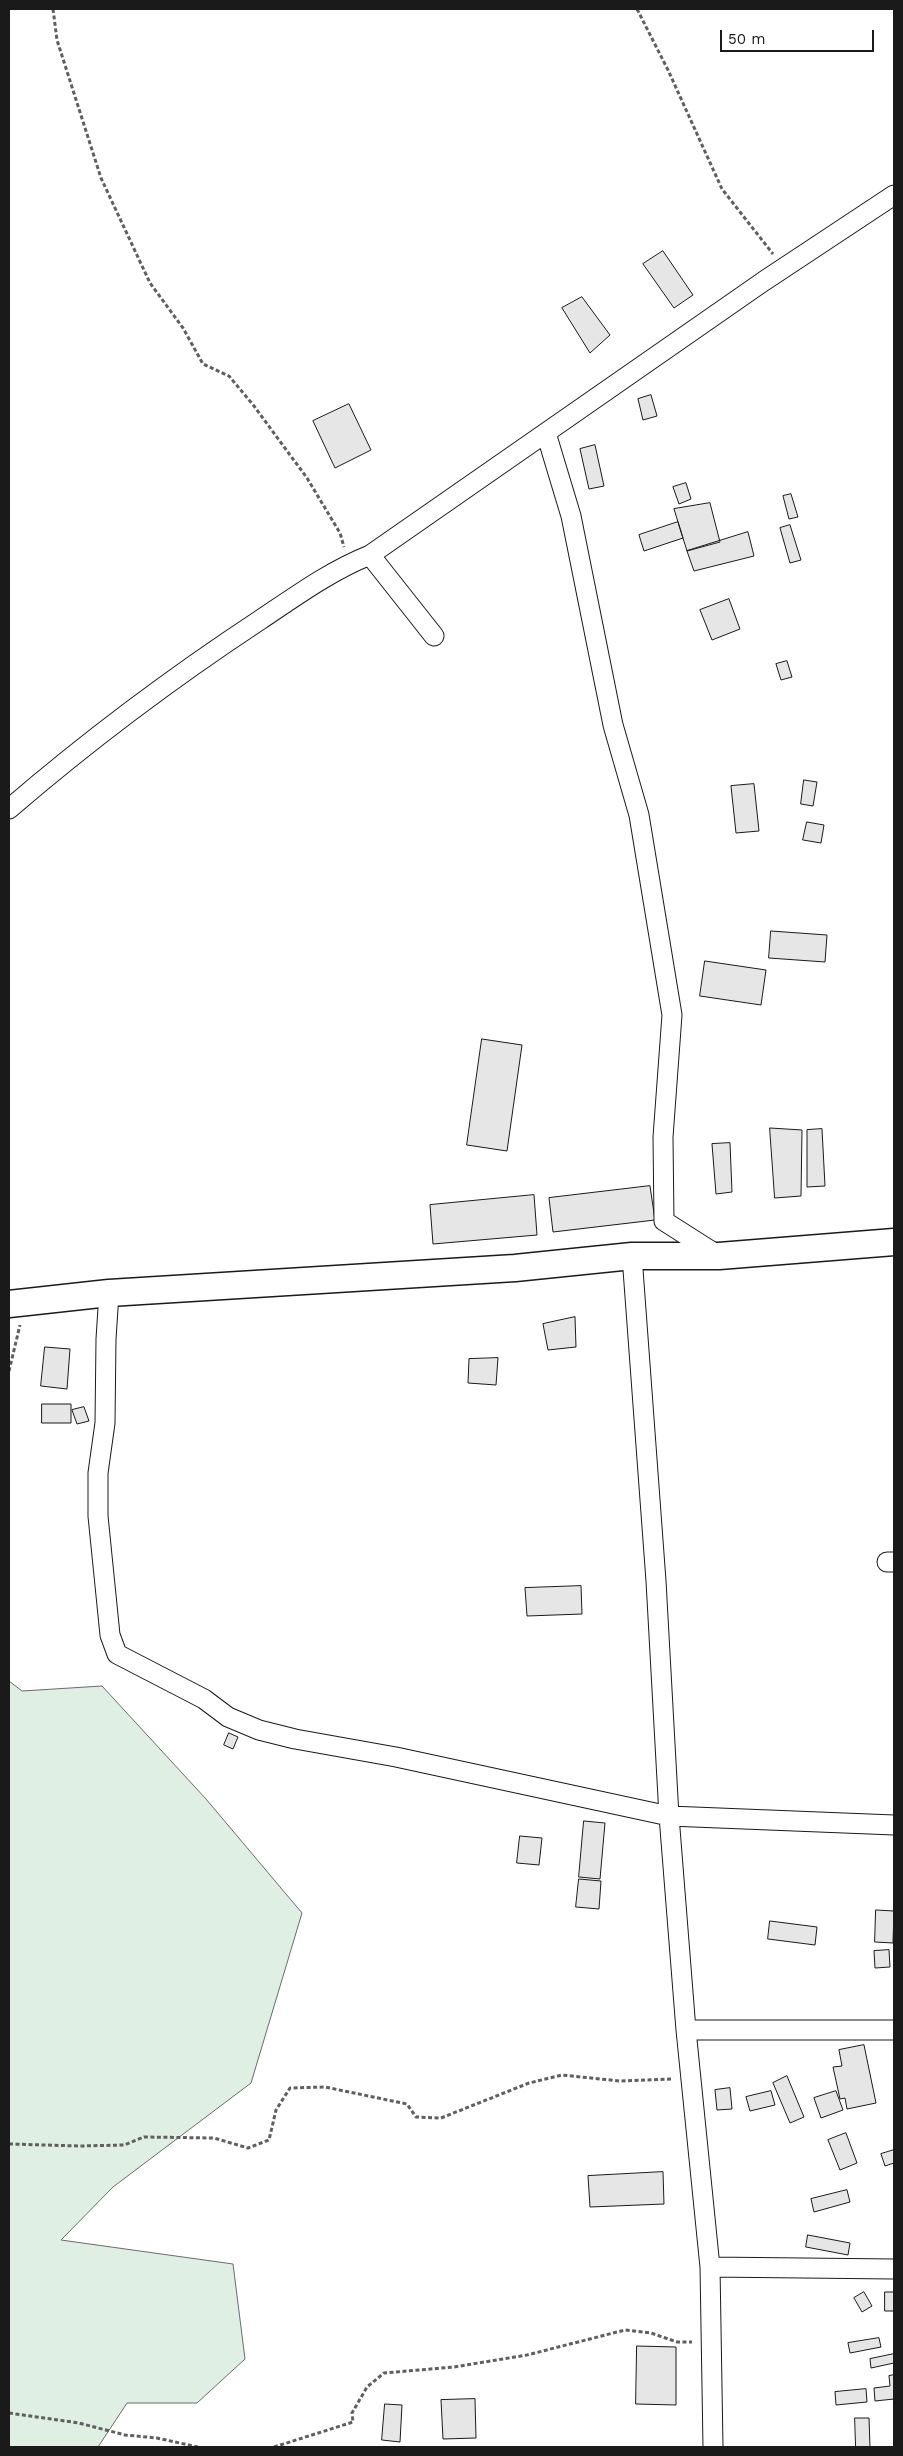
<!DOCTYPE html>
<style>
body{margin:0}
#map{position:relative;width:903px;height:2456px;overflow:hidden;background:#fff;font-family:"Work Sans",sans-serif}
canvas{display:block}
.frame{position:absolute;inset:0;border:10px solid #1a1a1a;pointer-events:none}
.scale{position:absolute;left:720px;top:30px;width:154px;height:22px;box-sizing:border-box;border:2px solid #1a1a1a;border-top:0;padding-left:6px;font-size:15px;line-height:18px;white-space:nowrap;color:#1a1a1a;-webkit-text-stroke:4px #fff;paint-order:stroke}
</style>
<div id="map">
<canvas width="903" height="2456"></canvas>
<div class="frame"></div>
<div class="scale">50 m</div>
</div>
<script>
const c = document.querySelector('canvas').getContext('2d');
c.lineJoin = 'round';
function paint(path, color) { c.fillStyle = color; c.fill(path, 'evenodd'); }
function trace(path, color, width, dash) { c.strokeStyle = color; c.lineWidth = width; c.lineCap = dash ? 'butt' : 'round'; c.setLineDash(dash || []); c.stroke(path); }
const green = new Path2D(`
 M 9,1681 L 22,1691 L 102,1686 L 206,1799 L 302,1913 L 251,2083 L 113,2187 L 61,2240 L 233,2264 L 245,2359 L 197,2403 L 127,2403 L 98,2447 L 9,2447 Z`);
paint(green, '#e0efe3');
trace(green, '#6a6a6a', 1);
const building = new Path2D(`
 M 663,251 L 693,295 L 674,308 L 643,264 Z
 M 582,297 L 610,335 L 590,353 L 562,308 Z
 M 651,395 L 657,416 L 643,420 L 638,399 Z
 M 349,404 L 371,450 L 335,468 L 313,421 Z
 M 595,445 L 604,486 L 589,489 L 580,449 Z
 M 686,483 L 691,499 L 679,504 L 673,487 Z
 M 791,494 L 798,517 L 789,519 L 783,496 Z
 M 710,503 L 720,542 L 687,551 L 674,509 Z
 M 678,522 L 683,538 L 644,551 L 639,535 Z
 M 790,525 L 801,560 L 790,563 L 780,528 Z
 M 748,532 L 754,556 L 694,571 L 687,551 Z
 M 729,599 L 740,629 L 712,640 L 700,610 Z
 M 787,661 L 792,677 L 781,680 L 776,664 Z
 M 804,780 L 817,782 L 813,806 L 801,804 Z
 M 754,784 L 759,831 L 736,833 L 731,786 Z
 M 807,822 L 824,825 L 821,843 L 803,840 Z
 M 771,931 L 827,935 L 825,962 L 769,958 Z
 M 705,961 L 766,970 L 761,1005 L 700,996 Z
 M 482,1039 L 522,1045 L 507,1151 L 467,1145 Z
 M 770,1128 L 802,1130 L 801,1196 L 775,1198 Z
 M 822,1129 L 825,1186 L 807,1187 L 807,1130 Z
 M 730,1143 L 732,1192 L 716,1194 L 712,1144 Z
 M 650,1186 L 655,1220 L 553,1232 L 549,1198 Z
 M 534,1195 L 537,1235 L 433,1244 L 430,1205 Z
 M 575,1317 L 576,1347 L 548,1350 L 543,1324 Z
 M 45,1347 L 70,1349 L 67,1389 L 41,1386 Z
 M 498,1358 L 496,1385 L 468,1383 L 469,1359 Z
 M 42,1404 L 71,1404 L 71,1423 L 42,1423 Z
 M 84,1407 L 89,1421 L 77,1424 L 72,1410 Z
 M 581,1586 L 582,1614 L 527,1616 L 525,1588 Z
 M 229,1733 L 238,1737 L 233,1749 L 224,1745 Z
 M 584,1821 L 605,1823 L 600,1879 L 579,1877 Z
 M 520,1836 L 542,1838 L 539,1865 L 517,1863 Z
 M 579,1879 L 601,1881 L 599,1909 L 576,1907 Z
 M 876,1910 L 894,1911 L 893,1943 L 875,1942 Z
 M 770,1921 L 817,1927 L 815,1945 L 768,1939 Z
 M 889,1950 L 890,1967 L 875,1968 L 874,1951 Z
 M 864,2045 L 876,2103 L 847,2109 L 845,2098 L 840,2099 L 833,2067 L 842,2066 L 839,2050 Z
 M 787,2076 L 804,2117 L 790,2123 L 773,2083 Z
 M 730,2088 L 732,2109 L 717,2110 L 715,2090 Z
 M 771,2091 L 775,2105 L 750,2111 L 746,2097 Z
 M 836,2091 L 843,2110 L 821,2118 L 814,2098 Z
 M 846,2133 L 857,2163 L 840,2170 L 828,2140 Z
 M 894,2150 L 894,2163 L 885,2166 L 881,2154 Z
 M 663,2172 L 664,2204 L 590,2207 L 588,2176 Z
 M 847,2190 L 850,2202 L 814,2212 L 811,2199 Z
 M 808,2235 L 850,2243 L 848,2255 L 806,2247 Z
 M 864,2292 L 872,2306 L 862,2312 L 854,2298 Z
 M 885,2292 L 894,2292 L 894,2311 L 885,2311 Z
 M 879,2338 L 881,2347 L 850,2353 L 848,2343 Z
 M 637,2346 L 676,2347 L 676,2405 L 636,2404 Z
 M 894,2354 L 894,2363 L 871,2368 L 870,2359 Z
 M 894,2375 L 894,2399 L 875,2401 L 874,2388 L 890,2386 L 889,2376 Z
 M 866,2389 L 867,2402 L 836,2405 L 835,2392 Z
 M 475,2399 L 476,2438 L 443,2439 L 441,2400 Z
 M 385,2404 L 402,2405 L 400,2442 L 382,2440 Z
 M 855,2418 L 869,2418 L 870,2447 L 856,2447 Z`);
paint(building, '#e6e6e6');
trace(building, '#1a1a1a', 1);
const street = new Path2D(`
 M 546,433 L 571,516 L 613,725 L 639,815 L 672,1015 L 663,1137 L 664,1221 L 719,1256
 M 370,555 L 434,636
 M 9,809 C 88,741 172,678 260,620 C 296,596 330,571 370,555 L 764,281 L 894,195
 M 632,1256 L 656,1581 L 669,1816 L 686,2030 L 710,2267 L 713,2447
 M 109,1293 L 106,1339 L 105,1423 L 98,1473 L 98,1516 L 110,1635 L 117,1654 L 204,1699 L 228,1717 L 259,1730 L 295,1739 L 396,1757 L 669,1816 L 894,1825
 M 887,1562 L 894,1562
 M 686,2030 L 894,2030
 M 710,2267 L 894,2269`);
const secondary = new Path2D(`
 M 9,1304 L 109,1293 L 515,1268 L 632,1256 L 719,1256 L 894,1242`);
trace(street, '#1a1a1a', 21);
trace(secondary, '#1a1a1a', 29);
trace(new Path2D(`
 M 53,9 L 57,40 L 101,178 L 150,283 L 183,328 L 203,364 L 229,376 L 254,406 L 307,478 L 340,533 L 344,547
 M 637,9 L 668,70 L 722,189 L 773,254
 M 9,1371 L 20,1325
 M 9,2144 L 79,2146 L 124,2145 L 144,2137 L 214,2138 L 248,2148 L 269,2140 L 276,2110 L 290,2088 L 325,2087 L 407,2104 L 416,2117 L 441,2118 L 529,2083 L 562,2075 L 620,2081 L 672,2079
 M 9,2413 L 79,2423 L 125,2435 L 157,2438 L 198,2447
 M 274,2447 L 353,2422 L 352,2413 L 367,2387 L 384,2373 L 454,2367 L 527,2355 L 625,2330 L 651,2333 L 677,2342 L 692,2342`), '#5f5f5f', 3, [4, 2.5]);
trace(street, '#fff', 19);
trace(secondary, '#fff', 26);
</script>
